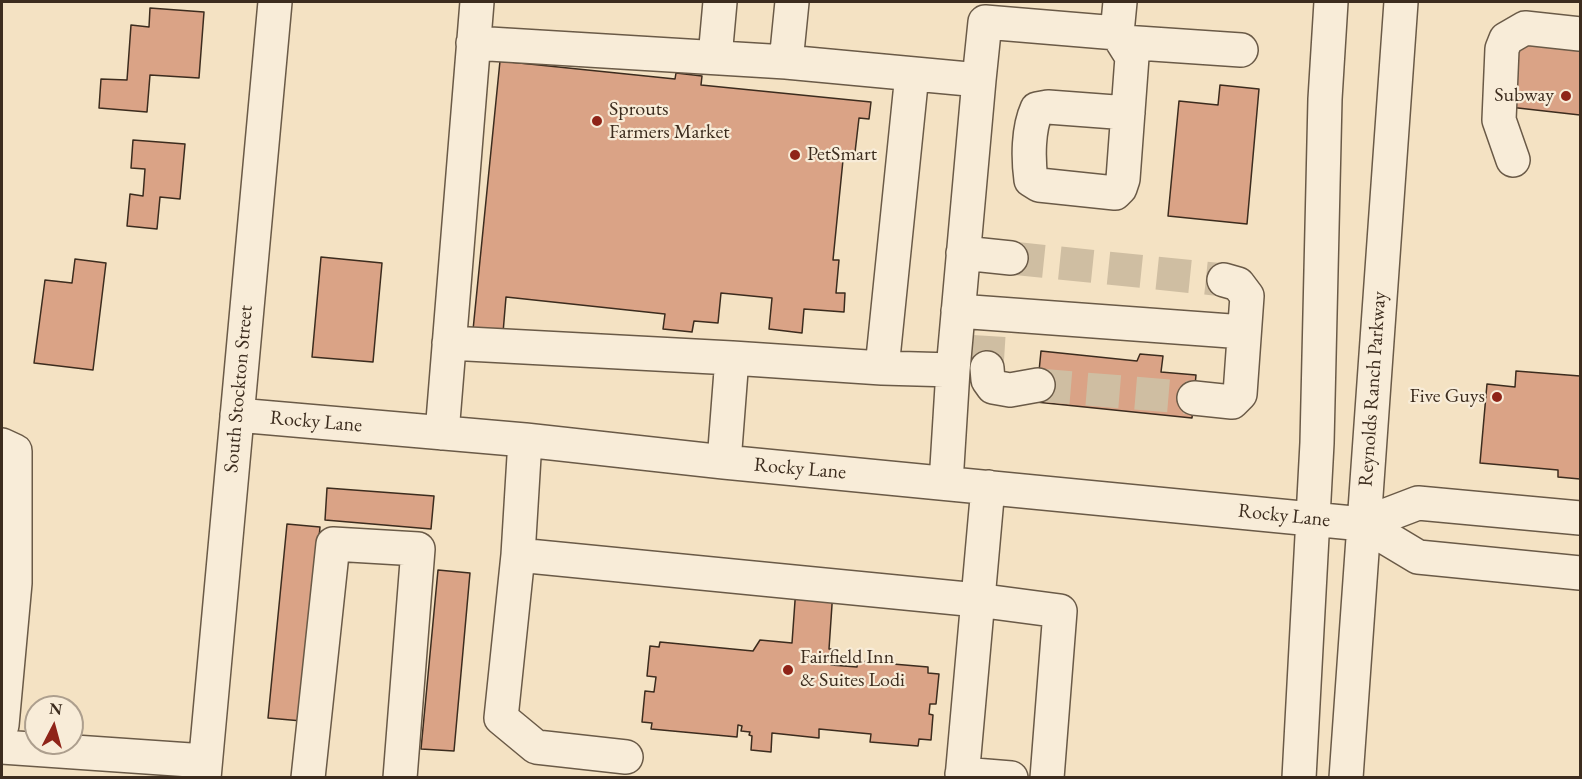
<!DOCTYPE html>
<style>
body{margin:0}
#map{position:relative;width:1582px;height:779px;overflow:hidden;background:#f4e2c3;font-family:"EB Garamond",serif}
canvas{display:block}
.frame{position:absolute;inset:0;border:3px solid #3c2c1e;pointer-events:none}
.north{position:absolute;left:24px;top:695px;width:60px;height:60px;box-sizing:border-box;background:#f8ecd8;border:2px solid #ad9f8e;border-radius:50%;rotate:6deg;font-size:16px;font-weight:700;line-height:24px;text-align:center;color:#3c2c1e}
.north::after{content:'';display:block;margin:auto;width:21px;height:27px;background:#8f2418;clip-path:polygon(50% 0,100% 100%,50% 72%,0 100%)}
</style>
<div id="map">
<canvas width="1582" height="779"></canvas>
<div class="frame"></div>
<div class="north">N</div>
</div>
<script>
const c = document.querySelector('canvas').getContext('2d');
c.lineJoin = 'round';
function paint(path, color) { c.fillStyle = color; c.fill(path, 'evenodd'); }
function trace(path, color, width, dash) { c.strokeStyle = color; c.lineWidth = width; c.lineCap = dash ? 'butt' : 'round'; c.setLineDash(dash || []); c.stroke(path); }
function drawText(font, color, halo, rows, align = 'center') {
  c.font = font + ' "EB Garamond",serif'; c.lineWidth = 4.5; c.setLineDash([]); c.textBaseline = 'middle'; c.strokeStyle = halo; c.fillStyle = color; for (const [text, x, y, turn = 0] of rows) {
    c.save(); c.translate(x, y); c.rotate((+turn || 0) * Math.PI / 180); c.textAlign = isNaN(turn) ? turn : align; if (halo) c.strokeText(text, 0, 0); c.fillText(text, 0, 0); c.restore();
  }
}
const building = new Path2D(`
 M 150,8 L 204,12 L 199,78 L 150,75 L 147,112 L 99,108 L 101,79 L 127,80 L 131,25 L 149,27 Z
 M 1516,43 L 1580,50 L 1580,115 L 1509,107 Z
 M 500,61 L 675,79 L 676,73 L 702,76 L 701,85 L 871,102 L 869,119 L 859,118 L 854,161 L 843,160 L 833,260 L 839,260 L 836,293 L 845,293 L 844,312 L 804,309 L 802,333 L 769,329 L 772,298 L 721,293 L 718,323 L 694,321 L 692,332 L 663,329 L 665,314 L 506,297 L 503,333 L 473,330 Z
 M 1220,85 L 1259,89 L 1247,224 L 1168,216 L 1179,101 L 1218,105 Z
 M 133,140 L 185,144 L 180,199 L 160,197 L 157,229 L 127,226 L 130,194 L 143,196 L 145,169 L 131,168 Z
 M 321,257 L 382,263 L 373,362 L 312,357 Z
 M 75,259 L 106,263 L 93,370 L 34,363 L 45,280 L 72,283 Z
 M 1041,351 L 1137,361 L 1140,354 L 1163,356 L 1161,372 L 1196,375 L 1192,418 L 1036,402 Z
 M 1516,371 L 1580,376 L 1580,479 L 1558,477 L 1558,470 L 1480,463 L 1487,384 L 1515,387 Z
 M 327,488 L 434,496 L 431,529 L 325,520 Z
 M 287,524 L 320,527 L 302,721 L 268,718 Z
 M 438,570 L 470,573 L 454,751 L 421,749 Z
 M 796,587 L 833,590 L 829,649 L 832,649 L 831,665 L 857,667 L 858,661 L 928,667 L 928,673 L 939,674 L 936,704 L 930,704 L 929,714 L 933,715 L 931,740 L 919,739 L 918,746 L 870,742 L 871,734 L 819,729 L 819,738 L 772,733 L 771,752 L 751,750 L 752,736 L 749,735 L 750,732 L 741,731 L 742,726 L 738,725 L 737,737 L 651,729 L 652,723 L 642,722 L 645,691 L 654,692 L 656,677 L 647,676 L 650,646 L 659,647 L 660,642 L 753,651 L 760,640 L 792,643 Z`);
paint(building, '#daa386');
trace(building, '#3c2c1e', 1.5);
trace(new Path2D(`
 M 1011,258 L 1224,280
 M 987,368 L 989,336
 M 1038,385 L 1194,398`), '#cfbea2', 33, [33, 16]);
const minor = new Path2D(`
 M 792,2 L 786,62 L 979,80 L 953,370
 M 1117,33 L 1132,57 L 1123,179 L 1120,188 L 1115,193 L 1039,185 L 1031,180 C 1028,158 1028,129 1037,109 L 1048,107 L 1128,113
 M 1123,42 L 1241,50
 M 473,43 L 786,62
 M 715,57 L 720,2
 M 979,80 L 985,22 L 1117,33 L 1120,2
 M 1513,160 L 1499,120 L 1502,49 L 1506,39 L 1525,28 L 1580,34
 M 963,253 L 1011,258
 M 958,311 L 1244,332
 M 449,343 L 732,358
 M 882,368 L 912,74
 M 987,368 L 988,380 L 993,387 L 1010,390 L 1038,385
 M 1194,398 L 1232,402 L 1240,394 L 1247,296 L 1238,284 L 1224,280
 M 237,415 L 525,440 L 724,462 L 1363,524 L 1418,503 L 1580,518
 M 442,433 L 477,2
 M 525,440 L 518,555 L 501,718 L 536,747 L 626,757
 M 2,445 L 15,451 L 15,583 L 2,725
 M 724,462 L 732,358 L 882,368 L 953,370 L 946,483
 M 1363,524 L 1418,557 L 1580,573
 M 518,555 L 977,600 L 1060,611 L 1047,778
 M 2,747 L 205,761
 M 962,774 L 1011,778
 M 204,778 L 275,2
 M 308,778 L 333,544 L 418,549 L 400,778
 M 962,778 L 988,487
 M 1299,778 L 1317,443 L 1325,99 L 1331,2
 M 1346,778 L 1401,2`);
trace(minor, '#6a5a47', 36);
trace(minor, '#f8ecd8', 33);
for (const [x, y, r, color] of [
 [1566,96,6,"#8f2418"],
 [597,121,6,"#8f2418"],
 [795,155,6,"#8f2418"],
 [1497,397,6,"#8f2418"],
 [788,670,6,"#8f2418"]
]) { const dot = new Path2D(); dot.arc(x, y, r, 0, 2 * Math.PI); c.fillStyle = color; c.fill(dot); trace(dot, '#f8ecd8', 2); }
drawText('20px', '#3c2c1e', '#f8ecd8', [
 ["Subway",1554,96,"right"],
 ["Sprouts",609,110],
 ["Farmers Market",609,133],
 ["PetSmart",807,155],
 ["Five Guys",1485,397,"right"],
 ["Fairfield Inn",800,658],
 ["& Suites Lodi",800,681]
], 'left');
drawText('20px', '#3c2c1e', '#f8ecd8', [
 ["South Stockton Street",239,389,-85],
 ["Reynolds Ranch Parkway",1373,389,-86],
 ["Rocky Lane",316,422,5],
 ["Rocky Lane",800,469,5],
 ["Rocky Lane",1284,516,6]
]);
</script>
